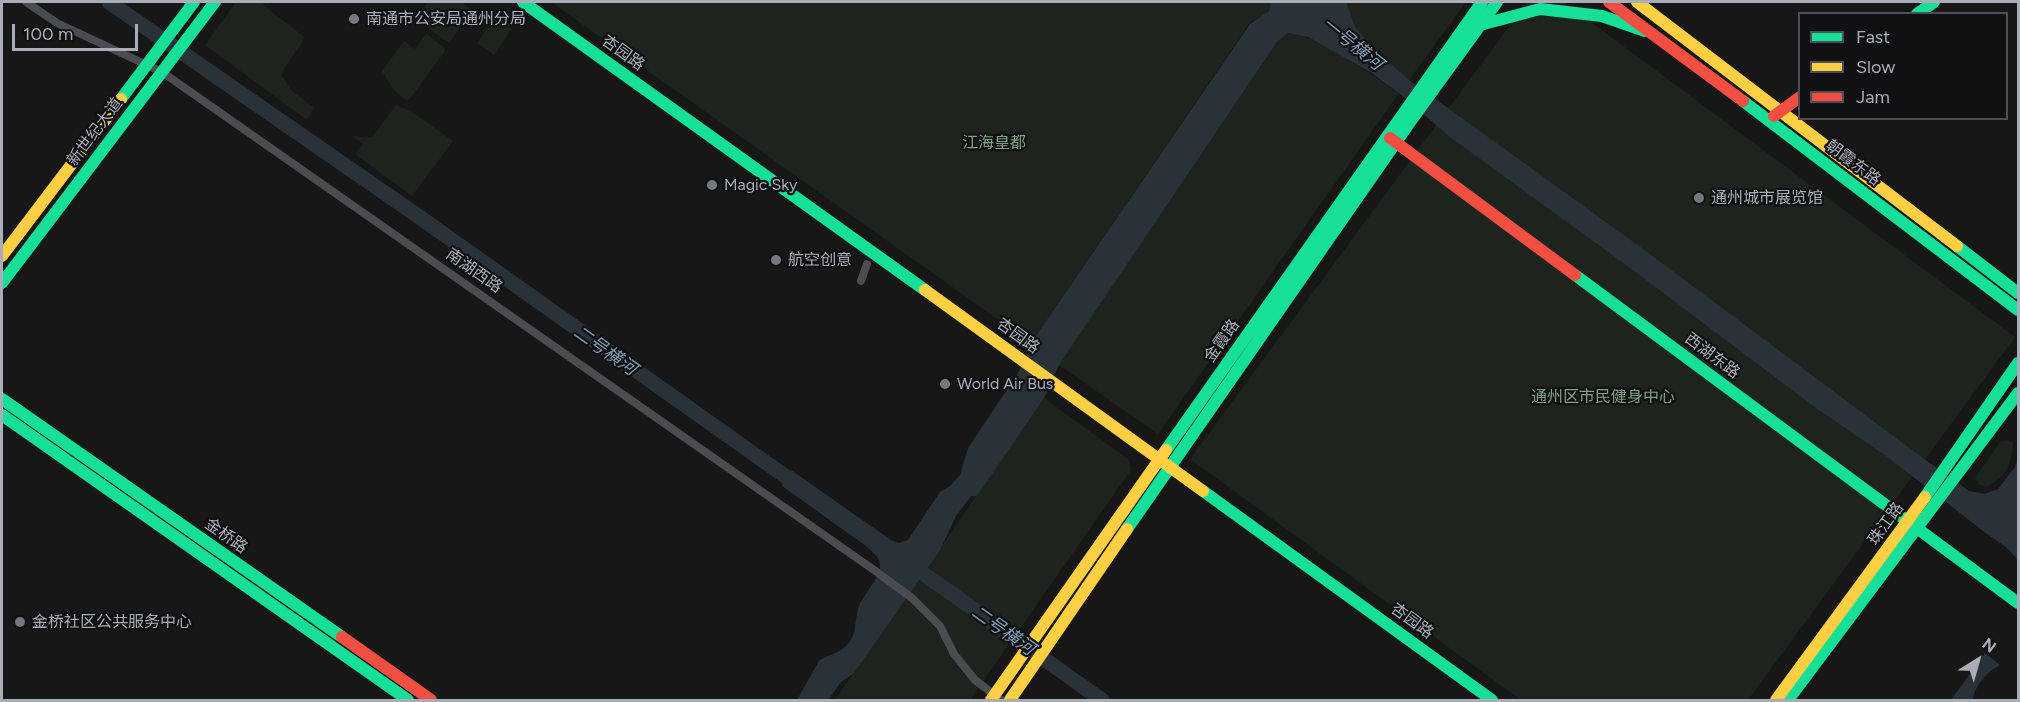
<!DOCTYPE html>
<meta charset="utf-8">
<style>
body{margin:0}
#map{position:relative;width:2020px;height:702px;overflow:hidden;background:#171717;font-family:Figtree,sans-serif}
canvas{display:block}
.frame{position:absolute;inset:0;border:3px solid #a8adb8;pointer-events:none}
.legend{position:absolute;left:1798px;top:12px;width:210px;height:108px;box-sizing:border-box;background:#111113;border:2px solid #4d4f55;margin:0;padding:8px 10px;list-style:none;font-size:18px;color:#a8adb8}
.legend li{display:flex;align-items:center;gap:12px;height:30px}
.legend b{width:30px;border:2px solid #4d4f55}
.north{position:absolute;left:1948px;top:630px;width:60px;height:60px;-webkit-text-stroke:4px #111113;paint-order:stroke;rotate:37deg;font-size:16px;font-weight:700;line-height:24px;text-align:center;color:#a8adb8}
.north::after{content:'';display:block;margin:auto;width:21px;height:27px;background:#a8adb8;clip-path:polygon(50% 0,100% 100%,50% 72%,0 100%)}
.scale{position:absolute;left:12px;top:24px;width:126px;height:27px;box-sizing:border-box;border:3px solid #a8adb8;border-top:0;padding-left:8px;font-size:18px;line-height:21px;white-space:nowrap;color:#a8adb8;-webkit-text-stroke:4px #111113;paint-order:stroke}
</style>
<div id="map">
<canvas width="2020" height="702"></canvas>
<div class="frame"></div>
<ul class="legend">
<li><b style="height:8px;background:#16e098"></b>Fast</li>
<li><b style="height:8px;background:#ffcf43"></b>Slow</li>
<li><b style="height:8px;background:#f24e42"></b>Jam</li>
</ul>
<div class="north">N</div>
<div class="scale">100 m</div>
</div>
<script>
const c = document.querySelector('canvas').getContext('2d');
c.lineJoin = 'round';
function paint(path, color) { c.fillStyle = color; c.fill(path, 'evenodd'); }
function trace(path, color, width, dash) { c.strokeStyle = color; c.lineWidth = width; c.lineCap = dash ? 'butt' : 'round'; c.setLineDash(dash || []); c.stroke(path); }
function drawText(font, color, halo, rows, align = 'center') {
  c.font = font + ' Figtree,"Noto Sans SC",sans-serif'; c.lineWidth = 4.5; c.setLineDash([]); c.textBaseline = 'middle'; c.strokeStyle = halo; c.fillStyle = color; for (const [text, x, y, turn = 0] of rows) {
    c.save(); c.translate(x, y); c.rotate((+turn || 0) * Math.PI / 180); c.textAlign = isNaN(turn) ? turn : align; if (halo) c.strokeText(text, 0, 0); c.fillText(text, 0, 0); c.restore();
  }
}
paint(new Path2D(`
 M 236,2 L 265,2 L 263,5 L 303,36 L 304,39 L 283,70 L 282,76 L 291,90 L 314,108 L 307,120 L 205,45 Z
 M 428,2 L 461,2 L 473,10 L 449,43 L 408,14 L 412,9 L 419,14 Z
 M 551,2 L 1271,2 C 1271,15 1258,16 1249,24 L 1031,343 Z
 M 1346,2 L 1466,2 L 1409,80 C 1382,56 1356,38 1346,2 Z
 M 1527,2 L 1564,2 L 2015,337 L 1748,700 L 1521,700 L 1190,459 Z
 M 496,15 L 513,27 L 494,55 L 477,43 Z
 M 1288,33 C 1313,33 1376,77 1399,93 L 1158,434 L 1059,365 L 1277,42 Z
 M 426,34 L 445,48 L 445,51 L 410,99 L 407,101 L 393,89 L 382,71 L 404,41 L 415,49 Z
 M 396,105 L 412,112 L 453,141 L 412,196 L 355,154 L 363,144 L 350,135 L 366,138 L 373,136 Z
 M 1044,398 L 1128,459 L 1131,470 L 970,700 L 835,700 Z
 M 2008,440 L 2013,443 C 2012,465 2006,477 1986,487 L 1979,484 L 1975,478 L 2001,441 Z`), '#1d241e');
paint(new Path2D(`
 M 1271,2 L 1346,2 L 1355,26 L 1370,45 L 1409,80 L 1639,246 L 1920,456 L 1969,491 L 1985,494 L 1998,489 L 2015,467 L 2018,457 L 2018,560 L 2006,547 L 1987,534 L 1889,458 L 1816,408 L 1637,273 L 1450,137 L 1399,93 L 1370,72 L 1308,37 L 1288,33 L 1277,42 L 1059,365 L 1044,398 L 977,496 L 971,496 L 956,516 L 940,550 L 854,673 L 841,682 L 828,700 L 797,700 L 819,661 C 828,654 839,654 847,645 C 858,634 854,619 859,606 C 863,595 882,576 880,564 C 879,556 871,551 866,546 L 782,486 L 782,474 L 791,470 L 891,540 L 899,543 L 908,540 L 940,492 L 950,486 L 960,475 L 968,448 L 1016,376 L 1033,345 L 1031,343 L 1250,24 L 1269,11 Z
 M 1985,653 L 2000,665 C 1988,671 1974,686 1973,700 L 1951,700 Z`), '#2a3239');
trace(new Path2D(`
 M 109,2 L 418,216 L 799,486
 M 907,562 L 1102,700`), '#2a3239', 15);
trace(new Path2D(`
 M 26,2 L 57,23 L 162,72 L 874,570 L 912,598 L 940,626 L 954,654 L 975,680 L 1001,700
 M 861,281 L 867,264`), '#4b4c50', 8);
trace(new Path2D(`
 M 523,2 L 925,290
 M 1917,14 L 1934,2
 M 1480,25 L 1540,9 L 1602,16 L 1645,31
 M 121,99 L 194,2
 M 1743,101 L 2018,310
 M 1957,246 L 2018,293
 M 1575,275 L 2018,603
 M 2,283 L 215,2
 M 2,399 L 342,637
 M 2,415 L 408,700
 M 1166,450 L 1482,2
 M 1203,491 L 1492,700
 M 1925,497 L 2018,363
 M 1127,529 L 1410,122 L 1497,2
 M 1788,700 L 2018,393`), '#16e098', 12);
trace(new Path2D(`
 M 1637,2 L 1957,246
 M 2,256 L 121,99
 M 925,290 L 1203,491
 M 991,700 L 1166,450
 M 1010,700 L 1127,529
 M 1776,700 L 1925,497`), '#ffcf43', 12);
trace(new Path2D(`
 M 1609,2 L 1743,101
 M 1774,116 L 1800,97
 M 1390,138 L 1575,275
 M 342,637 L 431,700`), '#f24e42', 12);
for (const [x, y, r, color] of [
 [354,19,6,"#757880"],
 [712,185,6,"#757880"],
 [1699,198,6,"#757880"],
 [776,260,6,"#757880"],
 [945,384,6,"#757880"],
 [20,622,6,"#757880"]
]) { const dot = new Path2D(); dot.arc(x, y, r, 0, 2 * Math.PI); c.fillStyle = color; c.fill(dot); trace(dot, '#111113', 2); }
drawText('16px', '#a8adb8', '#111113', [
 ["南通市公安局通州分局",366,19],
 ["Magic Sky",724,185],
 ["通州城市展览馆",1711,198],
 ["航空创意",788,260],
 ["World Air Bus",957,384],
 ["金桥社区公共服务中心",32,622]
], 'left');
drawText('16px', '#a8adb8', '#111113', [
 ["杏园路",623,53,36],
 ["新世纪大道",95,132,-53],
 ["朝霞东路",1853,163,37],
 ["南湖西路",474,271,35],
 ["杏园路",1018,336,36],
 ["金霞路",1222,341,-55],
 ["西湖东路",1712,356,37],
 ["珠江路",1886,524,-54],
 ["金桥路",226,536,35],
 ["杏园路",1412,621,36]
]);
drawText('16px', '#7fa381', '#111113', [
 ["江海皇都",994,143],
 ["通州区市民健身中心",1603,397]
]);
drawText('italic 18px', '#7f9bb3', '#111113', [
 ["一号横河",1352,44,39],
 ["二号横河",605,351,35],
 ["二号横河",1003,631,35]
]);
</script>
